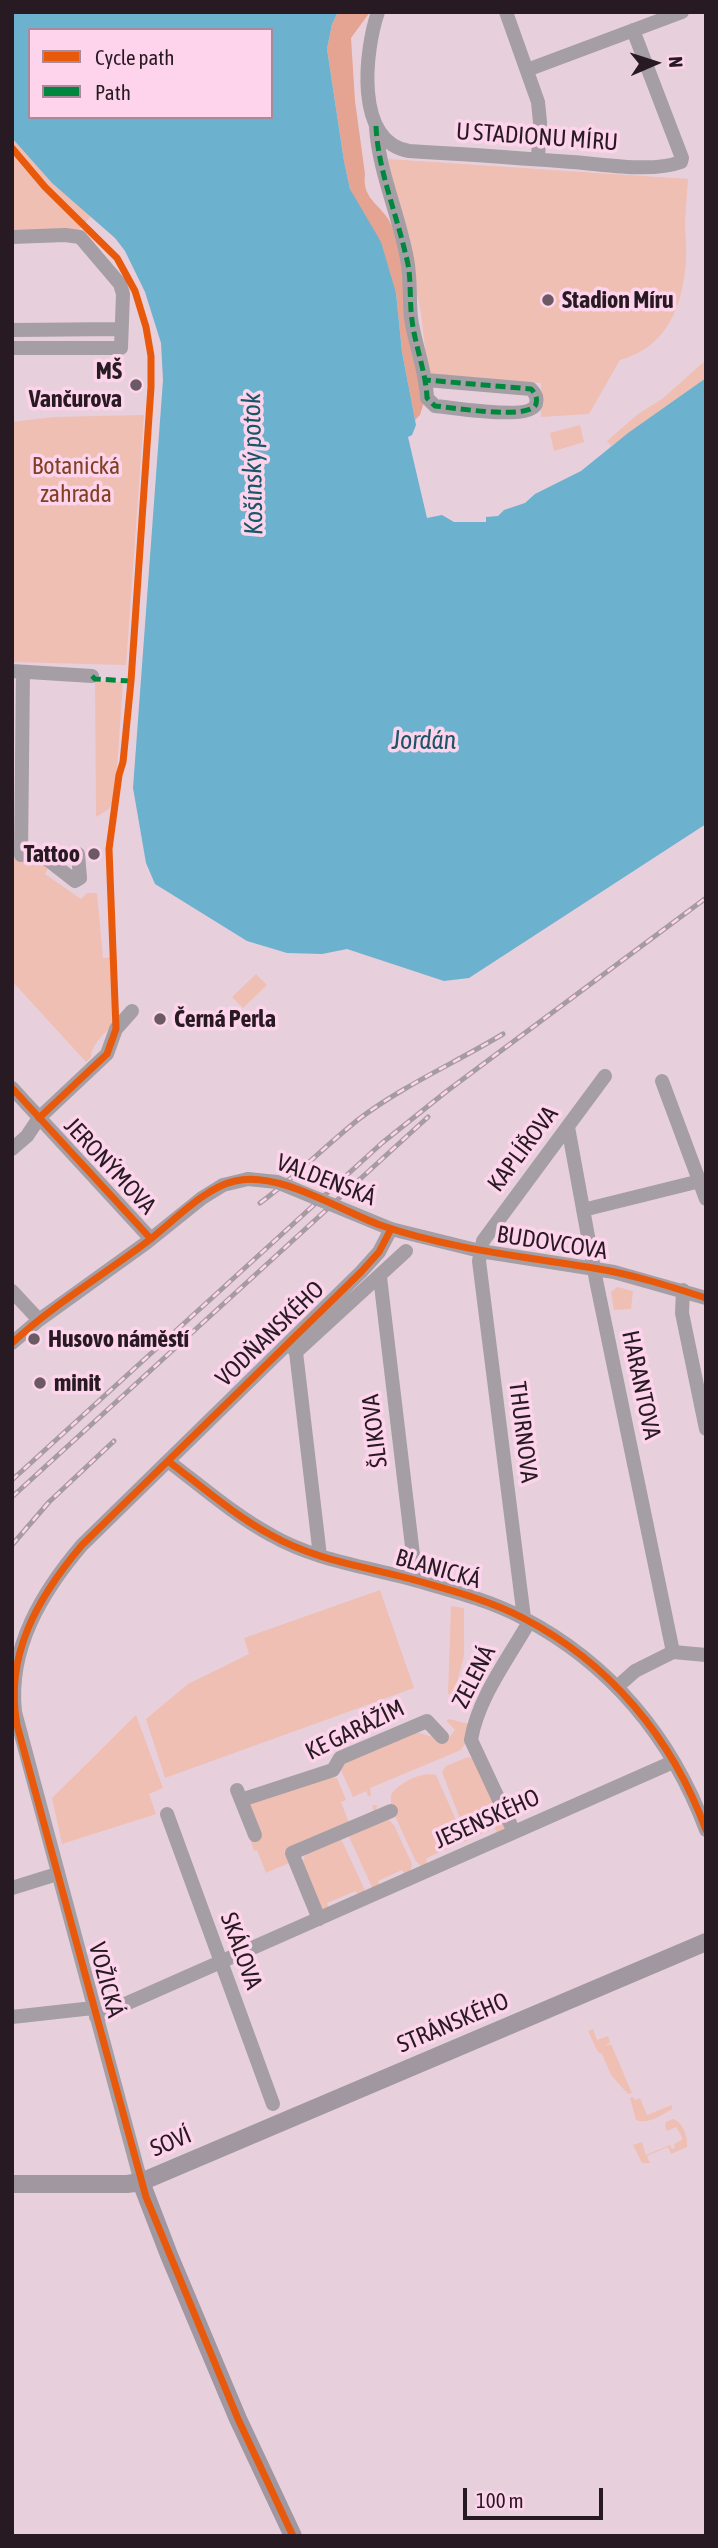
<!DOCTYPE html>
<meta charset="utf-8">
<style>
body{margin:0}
#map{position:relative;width:718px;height:2548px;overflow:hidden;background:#e7d0dc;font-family:"Asap Condensed",sans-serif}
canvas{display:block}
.frame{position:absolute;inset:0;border:14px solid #281a22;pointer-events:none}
.legend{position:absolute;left:28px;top:28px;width:245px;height:91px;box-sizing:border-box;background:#fdd4eb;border:2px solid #a88a9b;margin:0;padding:9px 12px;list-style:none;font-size:21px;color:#281a22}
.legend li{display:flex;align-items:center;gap:14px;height:35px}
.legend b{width:35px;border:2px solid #a88a9b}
.north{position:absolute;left:620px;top:28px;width:70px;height:70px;-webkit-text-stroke:5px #fdd4eb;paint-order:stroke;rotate:87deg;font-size:19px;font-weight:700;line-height:28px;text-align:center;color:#281a22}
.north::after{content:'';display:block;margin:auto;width:24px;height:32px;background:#281a22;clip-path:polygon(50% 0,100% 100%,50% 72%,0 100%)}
.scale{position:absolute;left:463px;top:2488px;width:140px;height:32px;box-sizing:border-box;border:4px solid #281a22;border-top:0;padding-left:9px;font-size:21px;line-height:24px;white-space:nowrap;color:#281a22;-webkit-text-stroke:5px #fdd4eb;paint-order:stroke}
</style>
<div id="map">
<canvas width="718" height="2548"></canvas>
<div class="frame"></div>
<ul class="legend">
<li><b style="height:9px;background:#e8590c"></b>Cycle path</li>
<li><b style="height:9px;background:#00873e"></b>Path</li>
</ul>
<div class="north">N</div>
<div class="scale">100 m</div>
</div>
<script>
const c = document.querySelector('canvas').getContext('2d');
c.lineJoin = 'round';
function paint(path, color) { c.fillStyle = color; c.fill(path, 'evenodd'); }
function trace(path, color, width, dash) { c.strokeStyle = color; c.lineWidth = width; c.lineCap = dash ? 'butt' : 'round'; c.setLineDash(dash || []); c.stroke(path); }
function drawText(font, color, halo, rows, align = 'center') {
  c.font = font + ' "Asap Condensed",sans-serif'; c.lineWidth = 7; c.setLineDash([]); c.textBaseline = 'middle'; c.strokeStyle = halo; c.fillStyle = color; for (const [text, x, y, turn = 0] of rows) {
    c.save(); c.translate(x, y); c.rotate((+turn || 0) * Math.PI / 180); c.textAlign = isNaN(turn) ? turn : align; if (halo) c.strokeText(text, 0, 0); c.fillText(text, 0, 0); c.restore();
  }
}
paint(new Path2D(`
 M 12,138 L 52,183 L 91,216 L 78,231 L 12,234 Z
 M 388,159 L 688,179 C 687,193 686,208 685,222 C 685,234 687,247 686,260 C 683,305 668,347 620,360 L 589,414 L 541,417 L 541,383 L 428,375 L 421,313 Z
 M 706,360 L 706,378 L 611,446 L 607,441 L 638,414 L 662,399 Z
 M 144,415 L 126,665 L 12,662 L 12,422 L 54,417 Z
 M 580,425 L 584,442 L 554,451 L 550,433 Z
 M 95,681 L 123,682 L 117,768 L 118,792 L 109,809 L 96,817 Z
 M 32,858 L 48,868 L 45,874 L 81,899 L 87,893 L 97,893 L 103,958 L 113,957 L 118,1020 C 108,1031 92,1042 91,1057 L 86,1062 L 12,981 L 13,859 Z
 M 256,974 L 267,985 L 243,1008 L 232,997 Z
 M 617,1287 L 633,1291 L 631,1309 L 614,1310 L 611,1292 Z
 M 380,1590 L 414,1688 L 165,1778 L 146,1719 L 188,1684 L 249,1654 L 244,1638 Z
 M 451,1606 L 464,1608 L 464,1656 L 454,1694 L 448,1694 Z
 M 136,1715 L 163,1788 L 149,1794 L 156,1814 L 62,1844 L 52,1798 Z
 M 449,1719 L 469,1724 L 466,1742 L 461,1750 L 370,1788 L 371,1795 L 369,1797 L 366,1791 L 353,1797 L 341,1770 L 343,1762 L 414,1733 L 420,1733 L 446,1741 L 455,1730 L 446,1720 Z
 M 468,1757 L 475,1759 L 505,1828 L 498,1835 L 495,1828 L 431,1856 L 426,1859 L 428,1866 L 421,1866 L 415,1860 L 391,1807 L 391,1795 C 398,1783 422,1771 436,1775 L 464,1838 L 467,1837 L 442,1772 L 446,1766 Z
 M 328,1778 L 337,1778 L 346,1800 L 341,1802 L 349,1823 L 374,1813 L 372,1805 L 377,1805 L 376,1813 L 284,1851 L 289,1863 L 266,1873 L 257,1850 L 254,1851 L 250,1839 L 249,1803 Z
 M 387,1818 L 394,1825 L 412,1864 L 411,1870 L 405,1876 L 402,1870 L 378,1881 L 380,1888 L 372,1887 L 349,1837 L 351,1833 Z
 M 341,1839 L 365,1890 L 359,1897 L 356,1891 L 327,1903 L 330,1910 L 322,1909 L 302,1863 L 306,1853 Z
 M 593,2029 L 597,2040 L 608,2036 L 610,2042 L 605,2046 L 611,2044 L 632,2093 L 628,2094 L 611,2075 L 602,2054 L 598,2052 L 588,2031 Z
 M 633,2097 L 635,2100 L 640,2098 L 647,2115 L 672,2105 L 672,2109 C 663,2115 647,2125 636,2120 L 630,2098 Z
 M 673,2119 C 683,2122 688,2137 687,2147 L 671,2154 L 668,2147 L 647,2156 L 650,2163 L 642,2163 L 633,2145 L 642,2142 L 646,2155 L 670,2145 L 672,2149 L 675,2148 L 674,2144 L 682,2140 L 682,2137 L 676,2127 L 667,2131 L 665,2126 L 666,2122 Z`), '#efbfb4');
paint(new Path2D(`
 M 338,12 L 370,12 L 351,38 L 355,101 L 365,174 C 361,202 386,206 393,229 C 410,285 415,344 424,402 L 420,415 L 415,420 L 402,352 L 396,293 L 350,189 L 344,161 L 327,49 L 332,24 Z`), '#e5a491');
paint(new Path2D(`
 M 12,12 L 338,12 L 332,24 L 327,49 L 344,161 L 350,189 L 381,242 L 396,293 L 402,352 L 416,425 L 412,435 L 408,437 L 427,518 L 442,515 L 454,522 L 486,522 L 486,517 L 498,516 L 504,510 L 525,503 L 535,494 L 581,471 L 628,433 L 706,378 L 706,824 L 469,978 L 444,981 L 347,949 L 322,954 L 287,953 L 247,941 L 155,884 L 146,863 L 133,788 L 163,380 L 161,343 L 145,292 L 125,251 L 115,238 L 52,183 L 12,138 ZM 30,30 L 271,30 L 271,117 L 30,117 Z`), '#6cb1ce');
trace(new Path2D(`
 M 378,12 C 365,50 354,142 409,151 C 463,154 518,158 572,162 C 604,164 651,173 681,162 L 682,158 L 633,30
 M 506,12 L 538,102 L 540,122 L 538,159
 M 527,70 L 682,12
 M 376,127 C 379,173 399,214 407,259 C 411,278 409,299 411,318 C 415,345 426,371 427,398 L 435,406 C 451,407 530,421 536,404 C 538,398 535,393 531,389 L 426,380
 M 12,237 L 65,235 L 80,237 L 120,284 L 123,294 L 121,348 L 12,348
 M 12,330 L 121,329
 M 12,671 L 92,676
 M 78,854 L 80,878 L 75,881 L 43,856 Z
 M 21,855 L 23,672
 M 662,1081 L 706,1199
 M 12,1088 L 151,1239
 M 568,1127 L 596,1280 L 673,1652
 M 12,1149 L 27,1136 L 39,1118 L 107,1054 L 116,1029 L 132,1011
 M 583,1210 L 700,1181
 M 380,1277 L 416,1580
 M 683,1290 L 682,1313 L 706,1429
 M 12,1291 L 39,1320
 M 12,1343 L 39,1320 L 146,1243 L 202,1198 L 223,1185 L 248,1179
 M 290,1345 L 296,1352 L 406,1251
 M 296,1352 L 320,1556
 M 168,1461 C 201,1486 234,1515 271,1535 C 316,1561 369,1567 418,1581 C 453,1591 491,1601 523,1618 C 610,1663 672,1738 706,1830
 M 524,1618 L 479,1261 L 483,1241 L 605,1076
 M 617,1687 L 635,1671 L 673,1652 L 706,1655
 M 237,1790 L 255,1835
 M 241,1800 L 333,1770 L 340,1758 L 427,1721 L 442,1737
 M 167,1814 L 273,2104
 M 514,1832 L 471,1740 C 478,1698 508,1659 529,1622
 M 12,1888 L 57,1874
 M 319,1919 L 292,1853 L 391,1811
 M 12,2017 L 93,2008
 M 96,2017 L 673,1762
 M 141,2182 L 15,1712 C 8,1648 42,1592 82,1545 L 361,1272 L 379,1252 L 391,1229 L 480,1251 L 614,1272 L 706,1298`), '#a59ea5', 14);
trace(new Path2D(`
 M 141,2182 L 169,2255 L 238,2419 L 293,2536
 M 12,2184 L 127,2184 L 141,2182 L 706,1942`), '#a097a0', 18);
const rail = new Path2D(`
 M 260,1203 C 295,1177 325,1146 359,1119 C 404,1085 455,1063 503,1034
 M 12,1480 L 382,1143 L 447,1091 L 706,898
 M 12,1497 L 428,1117
 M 12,1545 L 49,1502 L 114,1441`);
trace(rail, '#a79ba3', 5);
trace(rail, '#fdd4eb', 2.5, [8]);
trace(new Path2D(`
 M 248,1179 L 277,1182 L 391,1229`), '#a59ea5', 14);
trace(new Path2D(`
 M 376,126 C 378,170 396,212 406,256 C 412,276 409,299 412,320 C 415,346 426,372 427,398 L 435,406 C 451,407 530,421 536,404 C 538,398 535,393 531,389 L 426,380
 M 92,676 L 95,679 L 131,681`), '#00873e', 5, [10, 5]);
trace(new Path2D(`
 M 12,148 L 45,187 L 117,258 L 135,291 L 146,327 L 151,356 L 151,387 L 131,681 L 123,762 L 119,775 L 109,849 L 116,1029 L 107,1054 L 39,1118
 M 12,1088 L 151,1239
 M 12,1343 C 52,1306 100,1277 144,1244 C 170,1225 203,1188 235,1181 C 277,1170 339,1210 380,1225 C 449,1249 521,1256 593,1268 C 631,1274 669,1286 706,1298
 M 168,1461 C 201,1486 234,1515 271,1535 C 316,1561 369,1567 418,1581 C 453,1591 491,1601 523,1618 C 610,1663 672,1738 706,1830
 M 293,2536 L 238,2419 L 146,2197 L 17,1725 C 4,1655 38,1597 82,1545 L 361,1272 L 379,1252 L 391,1229`), '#e8590c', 7);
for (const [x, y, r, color] of [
 [548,300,7,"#6b5a63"],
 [136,385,7,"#6b5a63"],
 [94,854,7,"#6b5a63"],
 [160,1019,7,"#6b5a63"],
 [34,1339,7,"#6b5a63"],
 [40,1383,7,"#6b5a63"]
]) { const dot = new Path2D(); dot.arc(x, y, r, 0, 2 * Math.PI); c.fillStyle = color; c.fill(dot); trace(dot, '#fdd4eb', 2.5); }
drawText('24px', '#281a22', '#fdd4eb', [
 ["U STADIONU MÍRU",537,137,4],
 ["KAPLÍŘOVA",523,1149,-53],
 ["JERONÝMOVA",110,1166,47],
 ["VALDENSKÁ",326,1180,21],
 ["BUDOVCOVA",552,1243,9],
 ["VODŇANSKÉHO",270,1334,-44],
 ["HARANTOVA",641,1385,78],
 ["ŠLIKOVA",375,1431,-97],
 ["THURNOVA",523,1432,83],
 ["BLANICKÁ",438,1569,16],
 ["ZELENÁ",474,1677,-63],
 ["KE GARÁŽÍM",355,1730,-26],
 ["JESENSKÉHO",487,1819,-24],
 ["SKÁLOVA",241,1951,70],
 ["VOŽICKÁ",106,1980,75],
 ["STRÁNSKÉHO",453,2023,-23],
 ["SOVÍ",171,2142,-23]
]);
drawText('bold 24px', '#281a22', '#fdd4eb', [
 ["Stadion Míru",562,300],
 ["MŠ",122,371,"right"],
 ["Vančurova",122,399,"right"],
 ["Tattoo",80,854,"right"],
 ["Černá Perla",174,1019],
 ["Husovo náměstí",48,1339],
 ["minit",54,1383]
], 'left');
drawText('24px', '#814022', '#fdd4eb', [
 ["Botanická",76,466],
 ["zahrada",76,494]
]);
drawText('italic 26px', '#1b5568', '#fdd4eb', [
 ["Košínský potok",253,464,-91],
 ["Jordán",424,741]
]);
</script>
